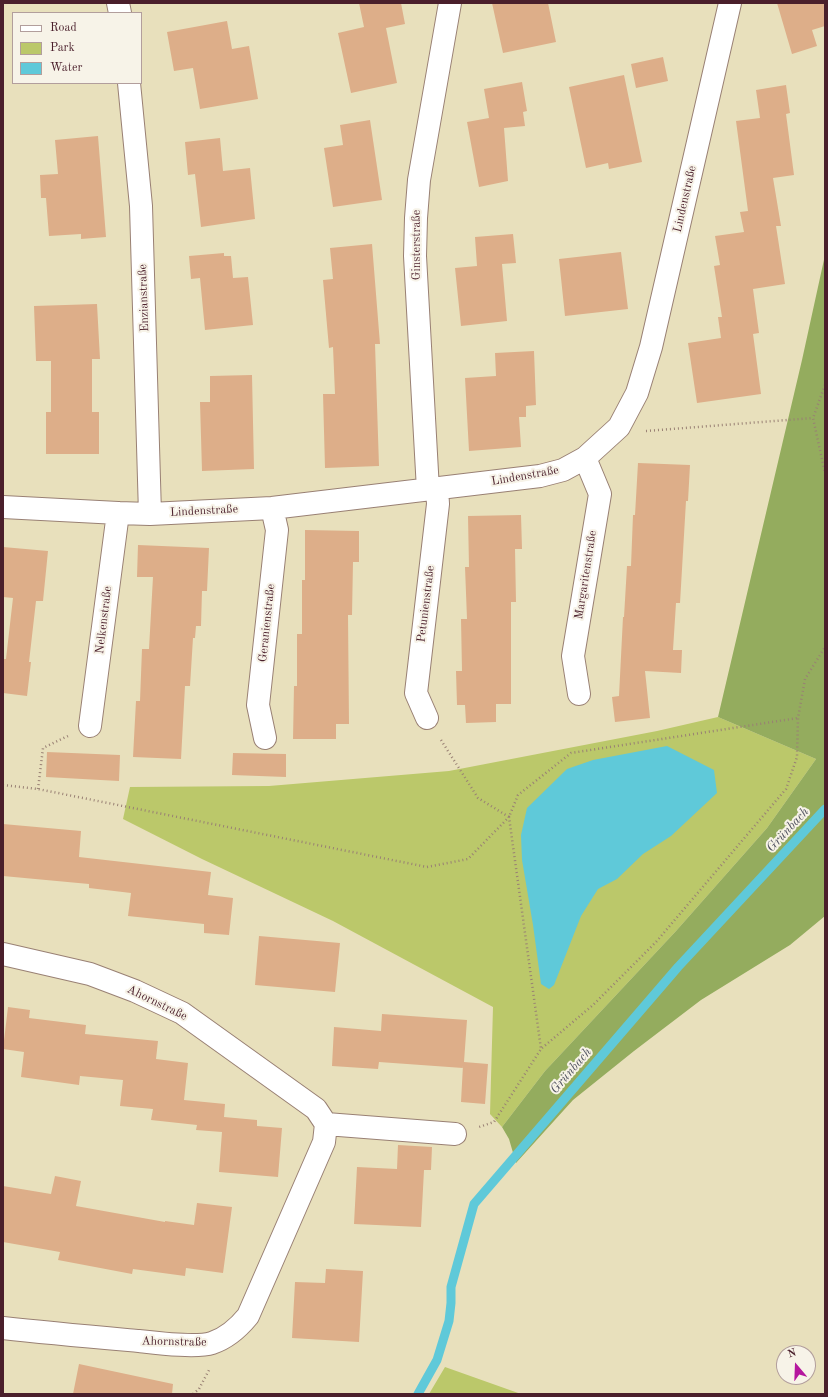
<!DOCTYPE html>
<meta charset="utf-8">
<style>
body{margin:0}
#map{position:relative;width:828px;height:1397px;overflow:hidden;background:#e8e0bc;font-family:"Old Standard TT",serif}
canvas{display:block}
.frame{position:absolute;inset:0;border:4px solid #4a1f2b;pointer-events:none}
.legend{position:absolute;left:12px;top:12px;width:130px;height:72px;box-sizing:border-box;background:#f7f3e8;border:1px solid #b29e9c;margin:0;padding:5px 7px;list-style:none;font-size:12px;color:#4a1f2b}
.legend li{display:flex;align-items:center;gap:8px;height:20px}
.legend b{width:20px;border:1px solid #b29e9c}
.north{position:absolute;left:776px;top:1345px;width:40px;height:40px;box-sizing:border-box;background:#f7f3e8;border:1px solid #b29e9c;border-radius:50%;rotate:341deg;font-size:11px;font-weight:700;line-height:16px;text-align:center;color:#4a1f2b}
.north::after{content:'';display:block;margin:auto;width:14px;height:18px;background:#b5179e;clip-path:polygon(50% 0,100% 100%,50% 72%,0 100%)}
</style>
<div id="map">
<canvas width="828" height="1397"></canvas>
<div class="frame"></div>
<ul class="legend">
<li><b style="height:5px;background:#fff"></b>Road</li>
<li><b style="height:11px;background:#bbc86a"></b>Park</li>
<li><b style="height:11px;background:#5fc9d9"></b>Water</li>
</ul>
<div class="north">N</div>
</div>
<script>
const c = document.querySelector('canvas').getContext('2d');
c.lineJoin = 'round';
function paint(path, color) { c.fillStyle = color; c.fill(path, 'evenodd'); }
function trace(path, color, width, dash) { c.strokeStyle = color; c.lineWidth = width; c.lineCap = dash ? 'butt' : 'round'; c.setLineDash(dash || []); c.stroke(path); }
function drawText(font, color, halo, rows, align = 'center') {
  c.font = font + ' "Old Standard TT",serif'; c.lineWidth = 4; c.setLineDash([]); c.textBaseline = 'middle'; c.strokeStyle = halo; c.fillStyle = color; for (const [text, x, y, turn = 0] of rows) {
    c.save(); c.translate(x, y); c.rotate((+turn || 0) * Math.PI / 180); c.textAlign = isNaN(turn) ? turn : align; if (halo) c.strokeText(text, 0, 0); c.fillText(text, 0, 0); c.restore();
  }
}
paint(new Path2D(`
 M 718,717 L 816,759 L 767,828 L 676,931 L 545,1071 L 502,1127 L 490,1114 L 493,1007 L 333,921 L 202,859 L 123,819 L 130,787 L 269,786 L 449,771 L 657,731 Z
 M 445,1367 L 521,1394 L 429,1394 Z`), '#bbc86a');
paint(new Path2D(`
 M 825,255 L 825,916 L 790,945 L 701,1000 L 634,1051 L 573,1100 L 516,1163 L 509,1139 L 502,1127 L 545,1071 L 676,931 L 767,828 L 816,759 L 718,717 L 802,360 Z`), '#94ac5e');
paint(new Path2D(`
 M 667,746 L 714,770 L 717,793 L 671,836 L 643,854 L 617,879 L 598,889 L 581,916 L 554,985 L 549,989 L 541,984 L 533,925 L 522,860 L 521,835 L 527,808 L 567,769 L 593,760 Z`), '#5fc9d9');
trace(new Path2D(`
 M 418,1394 L 437,1360 L 449,1321 L 451,1303 L 451,1287 L 474,1204 L 678,967 L 825,809`), '#5fc9d9', 9);
paint(new Path2D(`
 M 359,3 L 401,3 L 405,24 L 386,28 L 397,83 L 351,93 L 338,33 L 364,27 Z
 M 492,3 L 548,3 L 556,42 L 503,53 Z
 M 777,3 L 825,3 L 825,26 L 812,30 L 817,46 L 792,54 Z
 M 227,21 L 232,49 L 249,46 L 258,99 L 200,109 L 193,68 L 174,71 L 167,32 Z
 M 663,57 L 668,81 L 636,88 L 631,64 Z
 M 624,75 L 642,162 L 609,169 L 608,163 L 586,168 L 569,87 Z
 M 522,82 L 527,111 L 523,112 L 525,126 L 504,128 L 508,181 L 479,187 L 467,122 L 489,118 L 484,89 Z
 M 786,85 L 790,113 L 786,114 L 794,175 L 773,178 L 781,226 L 776,226 L 785,284 L 753,289 L 759,333 L 753,334 L 761,394 L 697,403 L 688,343 L 721,338 L 718,317 L 722,317 L 714,266 L 720,265 L 715,236 L 744,232 L 740,212 L 748,211 L 736,121 L 760,118 L 756,90 Z
 M 370,120 L 382,200 L 333,207 L 324,148 L 343,145 L 340,125 Z
 M 98,136 L 106,237 L 81,239 L 81,234 L 49,236 L 46,198 L 41,198 L 40,175 L 58,174 L 55,140 Z
 M 220,138 L 223,171 L 250,168 L 255,219 L 201,227 L 195,174 L 188,175 L 185,142 Z
 M 513,234 L 516,263 L 502,264 L 507,321 L 461,326 L 455,268 L 477,266 L 475,237 Z
 M 372,244 L 380,344 L 375,344 L 379,466 L 325,468 L 323,394 L 335,394 L 333,347 L 329,348 L 323,280 L 333,279 L 330,248 Z
 M 621,252 L 628,309 L 565,316 L 559,259 Z
 M 224,253 L 224,256 L 231,256 L 233,278 L 248,277 L 253,325 L 205,330 L 200,278 L 191,279 L 189,256 Z
 M 97,304 L 100,359 L 92,359 L 92,412 L 99,412 L 99,454 L 46,454 L 46,412 L 51,412 L 51,361 L 36,361 L 34,306 Z
 M 534,351 L 536,405 L 526,406 L 526,417 L 519,417 L 521,447 L 469,451 L 465,378 L 496,376 L 495,353 Z
 M 252,375 L 254,469 L 202,471 L 200,402 L 210,402 L 210,376 Z
 M 638,463 L 690,465 L 688,501 L 686,501 L 680,603 L 676,603 L 673,650 L 682,650 L 681,673 L 645,671 L 650,718 L 615,722 L 612,697 L 619,696 L 623,617 L 624,617 L 627,566 L 631,566 L 633,515 L 635,515 Z
 M 521,515 L 522,549 L 515,549 L 516,602 L 511,602 L 511,704 L 496,704 L 496,722 L 466,723 L 465,705 L 457,705 L 456,671 L 462,671 L 461,619 L 467,619 L 465,567 L 469,567 L 468,516 Z
 M 305,530 L 359,531 L 359,562 L 353,562 L 352,615 L 348,615 L 349,724 L 336,724 L 336,739 L 293,739 L 294,686 L 297,686 L 297,634 L 302,634 L 302,580 L 305,580 Z
 M 138,545 L 209,548 L 207,591 L 202,591 L 201,626 L 196,626 L 195,638 L 193,638 L 190,686 L 185,686 L 181,759 L 133,757 L 136,701 L 140,701 L 142,649 L 149,649 L 153,577 L 137,577 Z
 M 3,547 L 48,551 L 43,601 L 36,601 L 29,662 L 31,662 L 27,696 L 3,693 L 3,659 L 6,659 L 13,598 L 3,597 Z
 M 47,752 L 120,755 L 119,781 L 46,777 Z
 M 233,753 L 286,754 L 286,777 L 232,775 Z
 M 3,824 L 81,831 L 79,857 L 211,872 L 208,895 L 233,898 L 229,935 L 204,933 L 204,924 L 128,916 L 131,893 L 89,888 L 89,884 L 3,876 Z
 M 259,936 L 340,943 L 335,992 L 255,985 Z
 M 8,1007 L 30,1010 L 29,1018 L 86,1025 L 85,1034 L 158,1041 L 156,1059 L 188,1063 L 184,1100 L 225,1104 L 224,1117 L 257,1120 L 257,1126 L 282,1128 L 278,1177 L 219,1172 L 222,1132 L 196,1130 L 197,1125 L 151,1120 L 153,1109 L 120,1106 L 123,1080 L 80,1076 L 79,1085 L 21,1077 L 24,1052 L 3,1049 Z
 M 382,1014 L 467,1020 L 464,1062 L 488,1064 L 485,1104 L 461,1102 L 463,1065 L 463,1068 L 379,1062 L 378,1069 L 332,1066 L 334,1027 L 381,1031 Z
 M 398,1145 L 432,1147 L 431,1170 L 424,1170 L 421,1227 L 354,1224 L 357,1167 L 397,1169 Z
 M 55,1176 L 81,1181 L 76,1206 L 165,1222 L 165,1221 L 194,1225 L 197,1203 L 232,1207 L 223,1273 L 186,1268 L 185,1276 L 133,1269 L 132,1274 L 58,1260 L 60,1252 L 3,1242 L 3,1186 L 51,1194 Z
 M 326,1269 L 363,1271 L 359,1342 L 292,1338 L 295,1282 L 325,1283 Z
 M 79,1364 L 173,1384 L 172,1394 L 73,1394 Z`), '#ddae89');
const street = new Path2D(`
 M 118,3 L 120,13
 M 129,83 L 141,206 L 150,514
 M 428,490 L 415,256 L 416,218 L 419,180 L 450,3
 M 3,507 L 118,513 L 150,514 L 272,508 L 540,476 L 563,470 L 585,458 L 619,427 L 637,393 L 651,347 L 730,3
 M 579,694 L 573,656 L 600,494 L 585,458
 M 427,718 L 416,693 L 438,504 L 437,488
 M 90,726 L 118,513
 M 265,738 L 258,705 L 277,530 L 272,508
 M 3,954 L 90,974 L 135,991 L 182,1013 L 316,1109 L 326,1124 L 455,1134
 M 3,1328 C 48,1333 94,1337 139,1341 C 157,1343 196,1348 212,1343 C 227,1338 239,1327 248,1316 L 324,1142 L 326,1124`);
trace(street, '#998074', 24);
trace(new Path2D(`
 M 825,385 L 813,418 L 825,473
 M 646,431 L 813,418
 M 441,740 L 478,798 L 509,817 L 518,795 L 571,753 L 798,718
 M 3,785 L 38,789 L 427,867 L 468,859 L 509,817 L 541,1049 L 494,1122 L 479,1127
 M 38,789 L 43,748 L 68,736
 M 542,1048 L 593,1005 L 656,942 L 786,789 L 797,757 L 798,718 L 805,679 L 825,647
 M 193,1394 L 199,1389 L 209,1370`), '#998074', 2.5, [1, 3]);
trace(street, '#fff', 22);
drawText('12px', '#4a1f2b', '#f7f3e8', [
 ["Lindenstraße",685,199,-77],
 ["Ginsterstraße",417,245,-90],
 ["Enzianstraße",144,298,-92],
 ["Lindenstraße",525,476,-10],
 ["Lindenstraße",204,511,-3],
 ["Margaritenstraße",586,575,-81],
 ["Petunienstraße",426,604,-83],
 ["Nelkenstraße",104,620,-83],
 ["Geranienstraße",267,623,-84],
 ["Ahornstraße",157,1003,26],
 ["Ahornstraße",174,1342,1]
]);
drawText('italic 13px', '#50525f', '#f7f3e8', [
 ["Grünbach",788,830,-47],
 ["Grünbach",571,1071,-49]
]);
</script>
